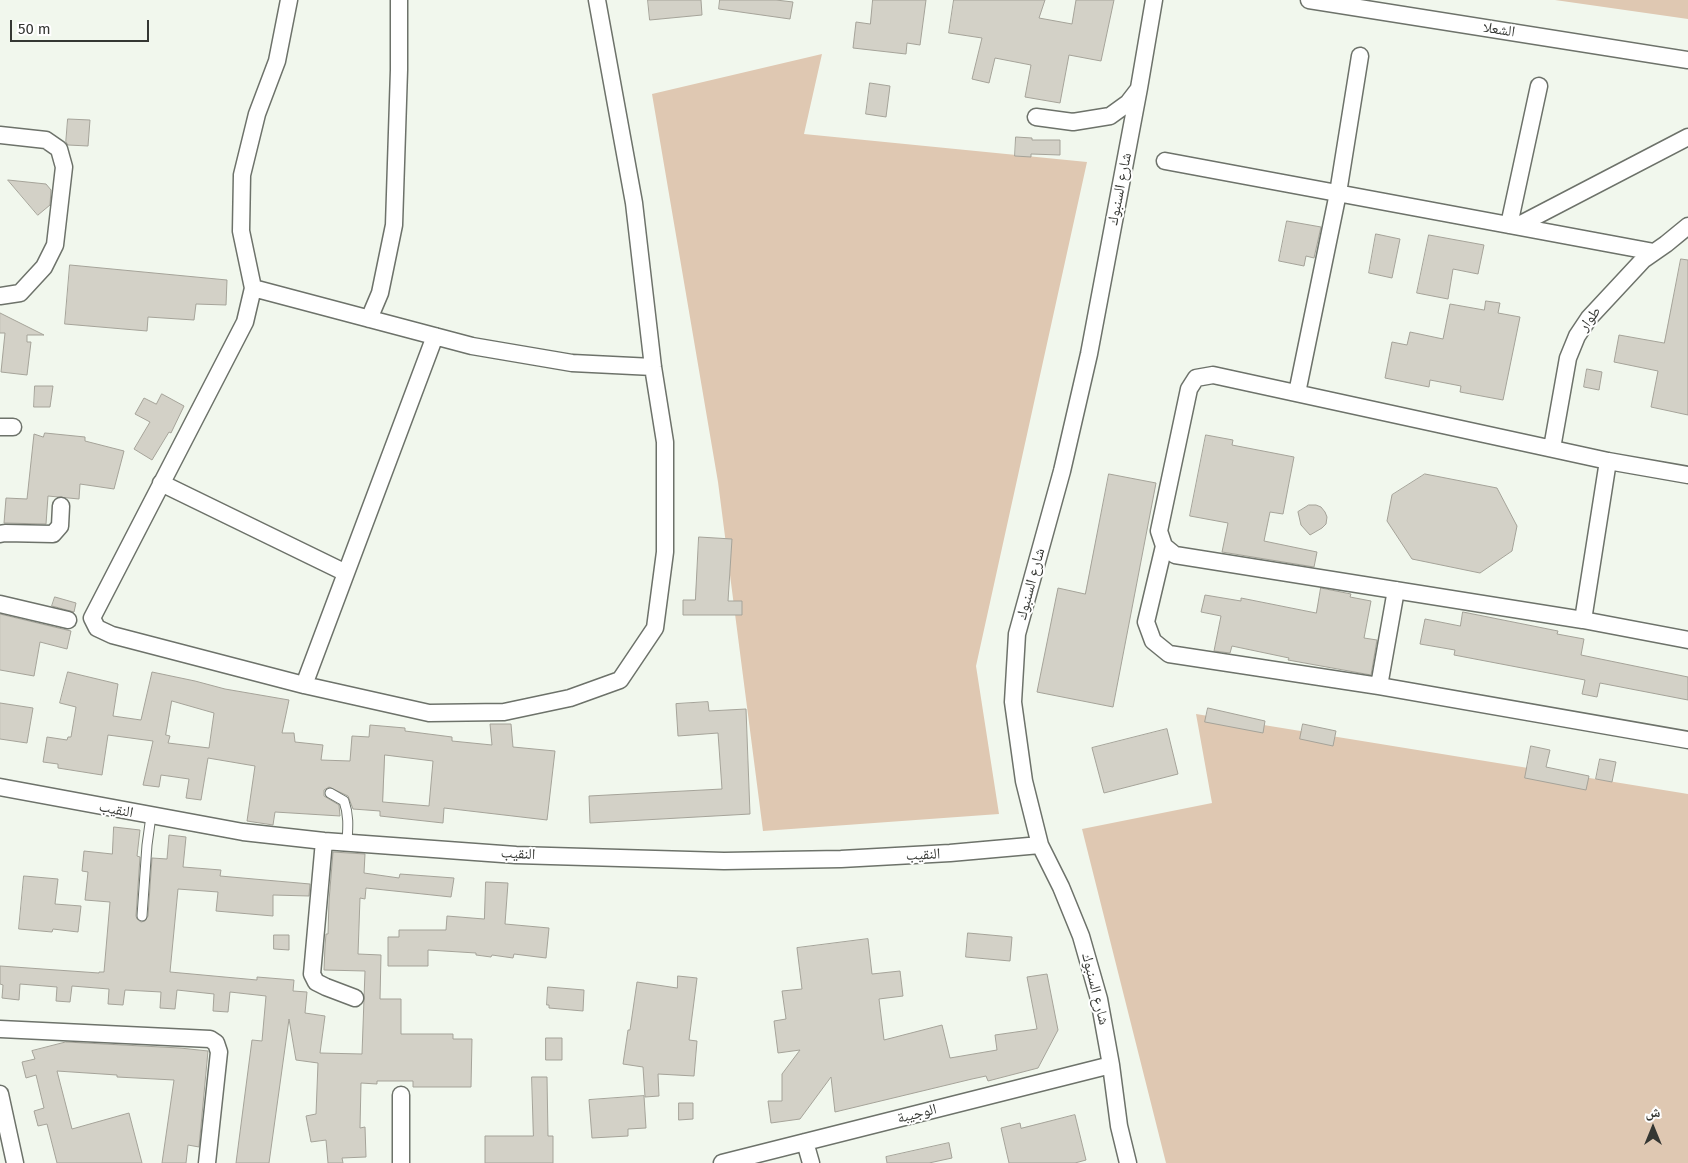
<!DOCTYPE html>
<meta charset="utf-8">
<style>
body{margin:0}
#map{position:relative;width:1688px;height:1163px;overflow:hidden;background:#f1f7ed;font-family:"Fira Sans","Noto Naskh Arabic",sans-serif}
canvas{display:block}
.north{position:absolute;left:1628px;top:1103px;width:50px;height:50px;-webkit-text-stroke:4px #fff;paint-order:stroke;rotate:0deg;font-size:14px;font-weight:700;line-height:20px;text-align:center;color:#353733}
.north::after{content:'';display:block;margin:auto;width:18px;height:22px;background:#353733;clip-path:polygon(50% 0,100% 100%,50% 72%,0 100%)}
.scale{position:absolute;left:10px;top:20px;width:139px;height:22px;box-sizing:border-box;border:2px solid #353733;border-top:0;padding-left:6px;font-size:15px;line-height:18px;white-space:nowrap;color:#353733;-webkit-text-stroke:4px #fff;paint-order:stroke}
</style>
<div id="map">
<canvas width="1688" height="1163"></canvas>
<div class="north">ش</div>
<div class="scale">50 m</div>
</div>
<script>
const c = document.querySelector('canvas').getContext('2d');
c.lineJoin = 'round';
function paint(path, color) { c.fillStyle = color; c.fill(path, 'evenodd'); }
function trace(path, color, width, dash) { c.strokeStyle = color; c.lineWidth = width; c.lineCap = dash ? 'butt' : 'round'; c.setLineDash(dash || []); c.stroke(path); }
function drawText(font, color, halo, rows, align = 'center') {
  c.font = font + ' "Fira Sans","Noto Naskh Arabic",sans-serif'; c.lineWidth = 4; c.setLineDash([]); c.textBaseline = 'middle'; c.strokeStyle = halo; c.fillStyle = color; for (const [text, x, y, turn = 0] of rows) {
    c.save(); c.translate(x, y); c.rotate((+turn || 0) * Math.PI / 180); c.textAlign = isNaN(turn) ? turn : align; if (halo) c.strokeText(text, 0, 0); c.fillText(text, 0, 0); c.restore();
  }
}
paint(new Path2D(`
 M 1555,0 L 1688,0 L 1688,19 Z
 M 822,54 L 804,134 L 1087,162 L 976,666 L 999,814 L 763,831 L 718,482 L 652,94 Z
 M 1196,714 L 1688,794 L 1688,1163 L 1166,1163 L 1082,829 L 1212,803 Z`), '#dfc8b2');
const building = new Path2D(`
 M 648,0 L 701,0 L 702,15 L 650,20 Z
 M 720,0 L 776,0 L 793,2 L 790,19 L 719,9 Z
 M 873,0 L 926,0 L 920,45 L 907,43 L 906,54 L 853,48 L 856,22 L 870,24 Z
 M 954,0 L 1045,0 L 1039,18 L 1072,24 L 1076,0 L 1114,0 L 1101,61 L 1069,55 L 1060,103 L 1025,97 L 1031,65 L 995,58 L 989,83 L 972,79 L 982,38 L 949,33 Z
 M 870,83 L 890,86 L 886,117 L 866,114 Z
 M 68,119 L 90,120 L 88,146 L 68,145 L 66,142 Z
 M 1016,137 L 1032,138 L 1032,140 L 1060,140 L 1060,155 L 1031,154 L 1031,157 L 1015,156 Z
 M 8,180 L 46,184 L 51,190 L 50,205 L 38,215 Z
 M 1287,221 L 1321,227 L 1314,258 L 1306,256 L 1304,266 L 1279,261 Z
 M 1376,234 L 1400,239 L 1392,278 L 1369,273 Z
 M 1429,235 L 1484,245 L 1478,274 L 1453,269 L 1448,299 L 1417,293 Z
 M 1681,259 L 1688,260 L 1688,415 L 1651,407 L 1658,371 L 1614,362 L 1619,335 L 1664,343 Z
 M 70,265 L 227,280 L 226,305 L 196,304 L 194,320 L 148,317 L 147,331 L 65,324 Z
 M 1486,301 L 1500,303 L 1498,313 L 1520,317 L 1503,400 L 1460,392 L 1461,386 L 1430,380 L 1429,387 L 1385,378 L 1392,342 L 1407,345 L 1410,332 L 1443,339 L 1450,304 L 1484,310 Z
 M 0,313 L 44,335 L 27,335 L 27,342 L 31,342 L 27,375 L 1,372 L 5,333 L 0,333 Z
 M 1587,369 L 1602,372 L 1599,390 L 1584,387 Z
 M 35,386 L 53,386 L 50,407 L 34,407 Z
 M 162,394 L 184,406 L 171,433 L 169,432 L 152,460 L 134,449 L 150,422 L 135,414 L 144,398 L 156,404 Z
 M 45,433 L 85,437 L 85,441 L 124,451 L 114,489 L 80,484 L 79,499 L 48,496 L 46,524 L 4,523 L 6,498 L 27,499 L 34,434 L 43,437 Z
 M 1206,435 L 1233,440 L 1232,445 L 1294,457 L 1283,514 L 1270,512 L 1264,541 L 1317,552 L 1314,567 L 1222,552 L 1228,523 L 1190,516 Z
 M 1109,474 L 1156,483 L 1113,707 L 1037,692 L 1058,588 L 1085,594 Z
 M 1425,474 L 1497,488 L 1517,526 L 1512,551 L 1480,573 L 1412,559 L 1387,521 L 1392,495 Z
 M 1309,505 L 1316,505 L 1321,507 L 1325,512 L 1327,517 L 1326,524 L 1322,528 L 1310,535 L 1301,525 L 1298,512 Z
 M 699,537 L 732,539 L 728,601 L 742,601 L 742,615 L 683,615 L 683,600 L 695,600 Z
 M 1321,588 L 1351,594 L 1350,597 L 1371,601 L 1364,638 L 1377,640 L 1371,675 L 1288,660 L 1289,658 L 1232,646 L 1230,653 L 1214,651 L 1221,616 L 1201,612 L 1205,595 L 1241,601 L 1241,598 L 1316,613 Z
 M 55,597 L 76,603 L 74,612 L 52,606 Z
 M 1463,612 L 1558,631 L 1557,634 L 1584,639 L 1581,655 L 1688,677 L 1688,700 L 1600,683 L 1597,697 L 1582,694 L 1585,680 L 1454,655 L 1455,650 L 1420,644 L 1425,619 L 1460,626 Z
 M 0,614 L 71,631 L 67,649 L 40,642 L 34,676 L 0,670 Z
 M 68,672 L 118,684 L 113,716 L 141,720 L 152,672 L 195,681 L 225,689 L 289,700 L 282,733 L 294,733 L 295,742 L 323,745 L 321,760 L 350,761 L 352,736 L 369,737 L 370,725 L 405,728 L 405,731 L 452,737 L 452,741 L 492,745 L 490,724 L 511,724 L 513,747 L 555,751 L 547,820 L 444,808 L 443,823 L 380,816 L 380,811 L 353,809 L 348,796 L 329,787 L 324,790 L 324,796 L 339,805 L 340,816 L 275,812 L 273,825 L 247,821 L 255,766 L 208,758 L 201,800 L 186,798 L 189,779 L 161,775 L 159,787 L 143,785 L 153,741 L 108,735 L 102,775 L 58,768 L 58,764 L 43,762 L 47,737 L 67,740 L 68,737 L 71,737 L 76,707 L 60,703 ZM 172,701 L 214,713 L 209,748 L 168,743 L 170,736 L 166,735 ZM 385,755 L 433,761 L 429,806 L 383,802 Z
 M 708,702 L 709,711 L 746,709 L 750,814 L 590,823 L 589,796 L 722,789 L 718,733 L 678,736 L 676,704 Z
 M 0,703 L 33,708 L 27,743 L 0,739 Z
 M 1208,708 L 1265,721 L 1263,733 L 1205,722 Z
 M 1303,724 L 1336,731 L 1333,746 L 1300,739 Z
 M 1167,729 L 1178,774 L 1104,793 L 1092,748 Z
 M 1531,746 L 1550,750 L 1546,767 L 1589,776 L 1586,790 L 1525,778 Z
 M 1600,759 L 1616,762 L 1612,782 L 1596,779 Z
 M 114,827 L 140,830 L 137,856 L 140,857 L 136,916 L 137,919 L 141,922 L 145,921 L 148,916 L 152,858 L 167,859 L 169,835 L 186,837 L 183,867 L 221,870 L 220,876 L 310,884 L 309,896 L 273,895 L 273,916 L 216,911 L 218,892 L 178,889 L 170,972 L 257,980 L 257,977 L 294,980 L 293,991 L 307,992 L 305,1013 L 325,1016 L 320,1053 L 362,1054 L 365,971 L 324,970 L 325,946 L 326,934 L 328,934 L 329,901 L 333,852 L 365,854 L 364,873 L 399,878 L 400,874 L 454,878 L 451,897 L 366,888 L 365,899 L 360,898 L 358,954 L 381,955 L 380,999 L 401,999 L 401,1034 L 453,1034 L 453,1039 L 472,1039 L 471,1087 L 413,1087 L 413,1081 L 377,1081 L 377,1084 L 361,1083 L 360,1128 L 365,1127 L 366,1157 L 342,1158 L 343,1163 L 328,1163 L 326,1140 L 311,1142 L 306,1116 L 316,1114 L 318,1063 L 296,1060 L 289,1019 L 269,1163 L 236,1163 L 252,1040 L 262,1041 L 266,996 L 230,992 L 228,1012 L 213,1011 L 214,994 L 177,990 L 175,1009 L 160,1008 L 161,992 L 125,990 L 123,1005 L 108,1004 L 109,989 L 72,986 L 70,1002 L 56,1001 L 57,987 L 20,984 L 19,1000 L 2,998 L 3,985 L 0,984 L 0,966 L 99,973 L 99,972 L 104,972 L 110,902 L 85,900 L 88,872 L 82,871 L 84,851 L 112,854 Z
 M 24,876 L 58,879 L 55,904 L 81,906 L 78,932 L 53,929 L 52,932 L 19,929 Z
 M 486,882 L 508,883 L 505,924 L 549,928 L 546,958 L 514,954 L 513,958 L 492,955 L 491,957 L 476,955 L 476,953 L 428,950 L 428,966 L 388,966 L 388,937 L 399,937 L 399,930 L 446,930 L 447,916 L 484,919 Z
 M 968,933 L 1012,937 L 1010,961 L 966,957 Z
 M 274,935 L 289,935 L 289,950 L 274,949 Z
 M 868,939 L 872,974 L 900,971 L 903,996 L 879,999 L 884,1040 L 942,1025 L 950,1058 L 997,1050 L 995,1035 L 1037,1029 L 1027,977 L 1047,974 L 1058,1030 L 1038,1068 L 988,1081 L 986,1076 L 972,1079 L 835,1112 L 831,1077 L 800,1119 L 771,1123 L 768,1101 L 782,1101 L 782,1074 L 800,1050 L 778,1053 L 774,1021 L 786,1019 L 782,991 L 802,989 L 797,948 Z
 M 678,976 L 697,978 L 689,1040 L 697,1041 L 694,1076 L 658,1074 L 659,1096 L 645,1097 L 643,1067 L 623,1064 L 628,1030 L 630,1030 L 637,982 L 677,988 Z
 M 548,987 L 584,990 L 583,1011 L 549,1008 L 549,1005 L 547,1005 Z
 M 546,1038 L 562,1038 L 562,1060 L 546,1060 Z
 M 66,1042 L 180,1048 L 208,1051 L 199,1147 L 188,1145 L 186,1163 L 162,1163 L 174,1080 L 117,1077 L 117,1075 L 57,1071 L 72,1129 L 129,1113 L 142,1163 L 57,1163 L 47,1124 L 38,1126 L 34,1111 L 44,1108 L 36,1075 L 26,1078 L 22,1062 L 35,1059 L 32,1051 Z
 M 532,1077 L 547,1077 L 548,1136 L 553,1136 L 553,1163 L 485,1163 L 485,1136 L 533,1136 Z
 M 644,1096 L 646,1128 L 628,1129 L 628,1136 L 592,1138 L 589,1100 Z
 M 679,1103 L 693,1103 L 693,1119 L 679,1120 Z
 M 1075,1115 L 1086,1160 L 1075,1163 L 1009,1163 L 1001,1128 L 1020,1123 L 1021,1128 Z
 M 949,1143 L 952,1158 L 929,1163 L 887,1163 L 886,1157 Z`);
paint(building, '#d3d1c7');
trace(building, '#a5a399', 1);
const service = new Path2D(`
 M 330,793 L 344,801 C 349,815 348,827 347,842
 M 142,916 L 147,845 L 151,816`);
const minor = new Path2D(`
 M 289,0 L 277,61 L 257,114 L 242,175 L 241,231 L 253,288 L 245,322 L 92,618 L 97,628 L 112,635 L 304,685 L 429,713 L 504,712 L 570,698 L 620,680 L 655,628 L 665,552 L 665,442 L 653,367 L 634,203 L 597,0
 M 1309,0 L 1688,60
 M 1036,117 L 1073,122 L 1110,116 L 1128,103 L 1138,90
 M 0,135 L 46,140 L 59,149 L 64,167 L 55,245 L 44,267 L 20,293 L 0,296
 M 1165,161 L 1654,252
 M 1509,225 L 1539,86
 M 1517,226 L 1688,137
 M 253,288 L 472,346 L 572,363 L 653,367
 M 369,319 L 380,293 L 394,225 L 399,70 L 399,0
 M 1297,393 L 1338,193 L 1360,56
 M 0,427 L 13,427
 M 1552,448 L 1568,358 L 1577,336 L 1589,318 L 1643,260 L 1666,244 L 1688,226
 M 1688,475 L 1608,461 L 1213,375 L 1196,378 L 1189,389 L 1159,531 L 1164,546 L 1175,555 L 1583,620 L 1688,640
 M 161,483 L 346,573
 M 0,534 L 5,533 L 53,534 L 60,526 L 61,506
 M 1164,546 L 1146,622 L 1153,641 L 1169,654 L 1379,686 L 1688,740
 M 0,604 L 68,620
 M 1583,620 L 1608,461
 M 304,685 L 435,336
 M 1379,686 L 1396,590
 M 0,787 L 243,832 L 324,841 L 516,855 L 724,861 L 841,859 L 950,853 L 1040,845
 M 324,841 L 312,974 L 316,982 L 326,987 L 355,998
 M 0,1029 L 210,1039 L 216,1043 L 219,1052 L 207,1163
 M 0,1094 L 15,1163
 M 805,1142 L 811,1163
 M 401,1163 L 401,1095
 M 722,1163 L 1111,1065
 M 1128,1163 L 1119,1126 L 1111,1065 L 1099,999 L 1081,936 L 1061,887 L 1040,845 L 1024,781 L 1013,702 L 1017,634 L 1062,471 L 1089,354 L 1139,88 L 1154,0`);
trace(service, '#6d726a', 11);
trace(minor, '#6d726a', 19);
trace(service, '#fff', 9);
trace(minor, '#fff', 16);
drawText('15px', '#353733', '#fff', [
 ["الشعلا",1499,30,9],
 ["شارع السنبوك",1120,189,-79],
 ["طوار",1590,319,-53],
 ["شارع السنبوك",1031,584,-75],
 ["النقيب",116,810,11],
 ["النقيب",518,854,3],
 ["النقيب",923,855,-3],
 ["شارع السنبوك",1095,989,76],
 ["الوجيبة",917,1114,-14]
]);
</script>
